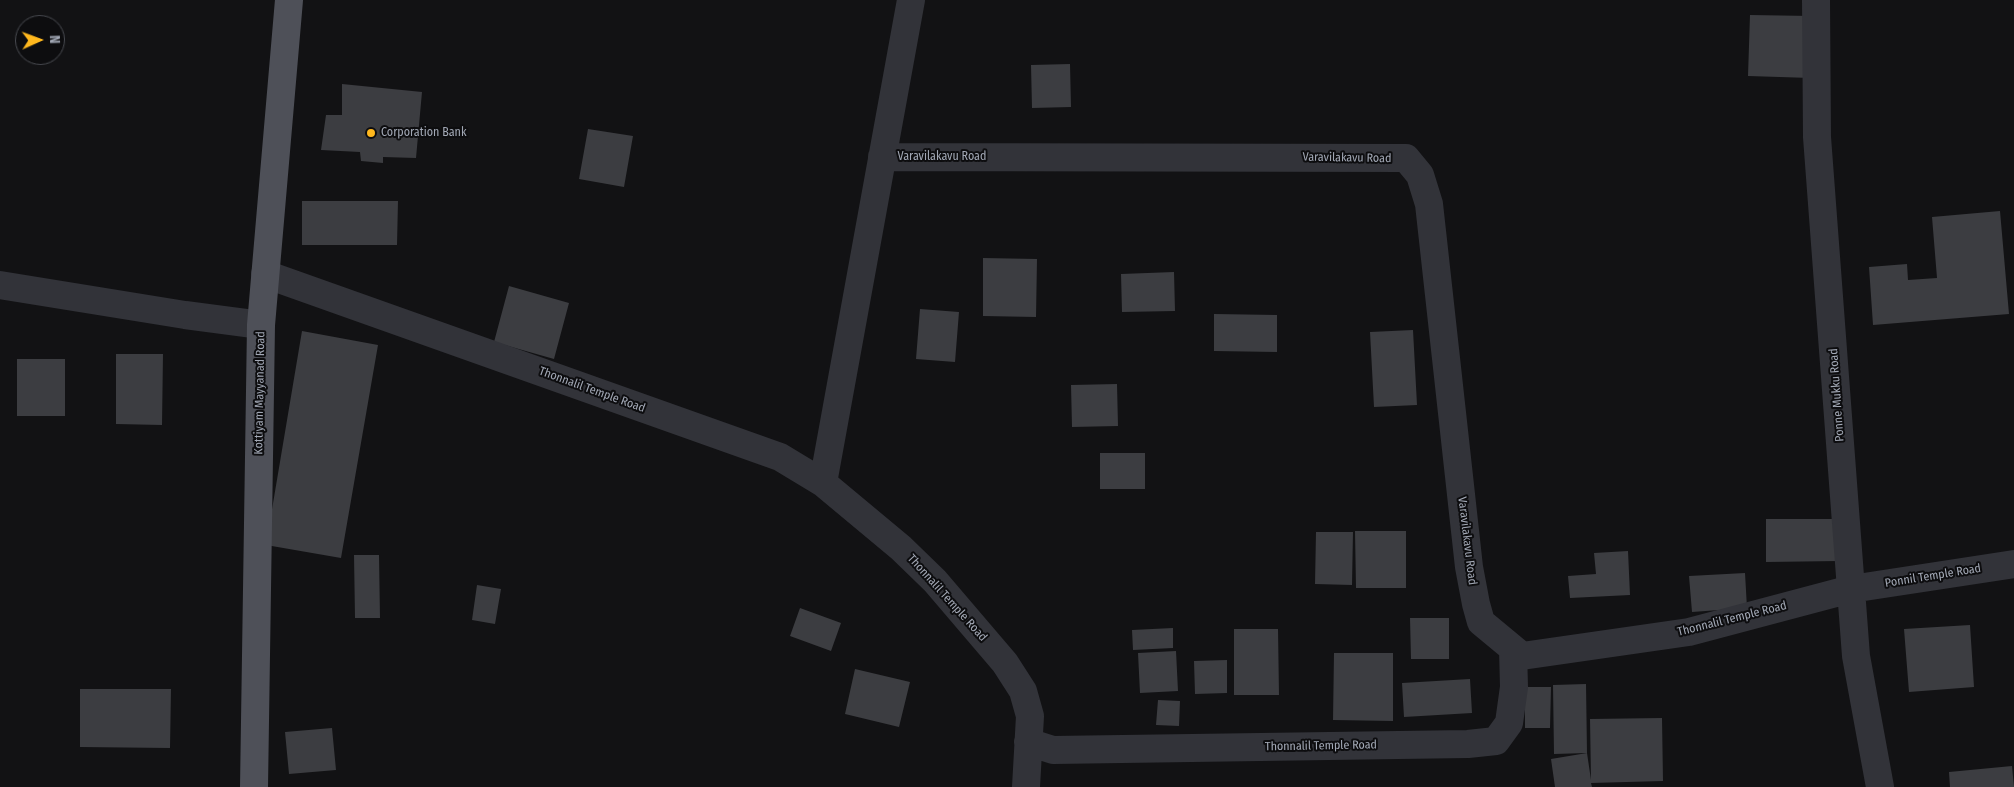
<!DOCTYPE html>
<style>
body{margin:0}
#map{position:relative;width:2014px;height:787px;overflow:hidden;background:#121214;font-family:"Fira Sans Condensed",sans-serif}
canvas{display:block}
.north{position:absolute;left:15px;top:15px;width:50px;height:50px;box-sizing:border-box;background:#0d0d0f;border:1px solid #494b51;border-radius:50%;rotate:88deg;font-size:14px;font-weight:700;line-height:20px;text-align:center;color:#a2a8b5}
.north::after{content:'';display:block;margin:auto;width:18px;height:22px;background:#ffb81e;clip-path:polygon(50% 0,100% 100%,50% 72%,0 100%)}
</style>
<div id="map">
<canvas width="2014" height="787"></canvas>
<div class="north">N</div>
</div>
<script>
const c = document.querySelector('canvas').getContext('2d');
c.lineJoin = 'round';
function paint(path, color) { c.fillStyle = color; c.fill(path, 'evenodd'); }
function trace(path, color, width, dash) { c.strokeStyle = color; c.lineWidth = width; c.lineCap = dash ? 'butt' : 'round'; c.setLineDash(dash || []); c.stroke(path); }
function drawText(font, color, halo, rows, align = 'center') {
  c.font = font + ' "Fira Sans Condensed",sans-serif'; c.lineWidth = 4; c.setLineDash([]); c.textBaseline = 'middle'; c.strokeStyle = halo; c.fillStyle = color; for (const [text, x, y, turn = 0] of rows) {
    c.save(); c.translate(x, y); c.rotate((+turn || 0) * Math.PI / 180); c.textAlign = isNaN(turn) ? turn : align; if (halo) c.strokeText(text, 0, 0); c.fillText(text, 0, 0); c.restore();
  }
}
paint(new Path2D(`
 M 1750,15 L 1812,16 L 1811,78 L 1748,76 Z
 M 1070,64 L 1071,107 L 1032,108 L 1031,65 Z
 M 342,84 L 422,92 L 416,158 L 383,157 L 383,163 L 361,161 L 360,152 L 321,150 L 326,115 L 342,115 Z
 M 588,129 L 633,136 L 624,187 L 579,179 Z
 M 302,201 L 398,201 L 397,245 L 302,245 Z
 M 2000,211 L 2009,314 L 1873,325 L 1869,267 L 1907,264 L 1908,280 L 1937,278 L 1932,217 Z
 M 983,258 L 1037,259 L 1036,317 L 983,316 Z
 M 1174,272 L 1175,311 L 1122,312 L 1121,274 Z
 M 509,286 L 569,303 L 554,359 L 494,342 Z
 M 920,309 L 959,312 L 955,362 L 916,359 Z
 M 1214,314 L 1277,315 L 1277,352 L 1214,351 Z
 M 1413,330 L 1417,405 L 1374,407 L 1370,332 Z
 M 302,331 L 378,345 L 341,558 L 266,545 Z
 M 116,354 L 163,354 L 162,425 L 116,424 Z
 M 17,359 L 65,359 L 65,416 L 17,416 Z
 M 1117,384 L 1118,426 L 1072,427 L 1071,385 Z
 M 1100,453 L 1145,453 L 1145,489 L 1100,489 Z
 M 1766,519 L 1839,519 L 1839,561 L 1766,562 Z
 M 1355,531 L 1406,531 L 1406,588 L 1356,588 Z
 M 1316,532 L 1353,532 L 1352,585 L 1315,584 Z
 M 1628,551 L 1630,595 L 1570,598 L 1568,576 L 1596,574 L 1594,553 Z
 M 354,555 L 379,555 L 380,618 L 355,618 Z
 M 1745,573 L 1747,608 L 1692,612 L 1689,576 Z
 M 477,585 L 501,589 L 495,624 L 472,620 Z
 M 800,608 L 841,623 L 831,651 L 790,636 Z
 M 1410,618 L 1449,618 L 1449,659 L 1411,659 Z
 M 1970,625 L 1974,687 L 1909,692 L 1904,629 Z
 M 1173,628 L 1173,648 L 1133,650 L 1132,630 Z
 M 1234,629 L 1278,629 L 1279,695 L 1234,695 Z
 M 1176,651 L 1178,691 L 1140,693 L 1138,653 Z
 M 1334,653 L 1393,653 L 1393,721 L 1333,720 Z
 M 1227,660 L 1227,693 L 1195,694 L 1194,661 Z
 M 855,669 L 910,682 L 899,727 L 845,714 Z
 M 1470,679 L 1472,713 L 1404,717 L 1402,683 Z
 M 1586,684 L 1587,753 L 1554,754 L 1553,685 Z
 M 1525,687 L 1551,687 L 1550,728 L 1525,728 Z
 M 80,689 L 171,689 L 170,748 L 80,747 Z
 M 1158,700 L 1180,701 L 1179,726 L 1156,725 Z
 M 1662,718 L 1663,781 L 1591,783 L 1592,787 L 1555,787 L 1551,759 L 1587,753 L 1591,780 L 1590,719 Z
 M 332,728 L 336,770 L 289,774 L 285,732 Z
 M 2012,766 L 2014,787 L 1950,787 L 1949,772 Z`), '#3c3d41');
trace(new Path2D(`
 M 1816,0 L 1817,137 L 1856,656 L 1880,787
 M 882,157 L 1406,158 L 1420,175 L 1429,204 L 1469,567 L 1476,604 L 1481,622 L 1522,656 L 1689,632 L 1851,589 L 2014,564
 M 265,274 L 780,457 L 823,483 L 901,548 L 935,581 L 1005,663 L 1023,691 L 1030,716 L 1026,787
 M 0,285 L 185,315 L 261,325
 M 823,483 L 911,0
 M 1028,742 L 1053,750 L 1468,744 L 1496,741 L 1509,723 L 1514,687 L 1513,649`), '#323339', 28);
trace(new Path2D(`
 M 254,787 L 261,325 L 289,0`), '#4e5058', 28);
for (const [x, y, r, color] of [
 [371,133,5,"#ffb81e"]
]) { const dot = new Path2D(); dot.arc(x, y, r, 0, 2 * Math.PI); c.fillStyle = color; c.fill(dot); trace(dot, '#0d0d0f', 2); }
drawText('12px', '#a2a8b5', '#0d0d0f', [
 ["Corporation Bank",381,133]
], 'left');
drawText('12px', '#a2a8b5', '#0d0d0f', [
 ["Varavilakavu Road",942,157],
 ["Varavilakavu Road",1347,158,1],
 ["Thonnalil Temple Road",592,390,20],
 ["Kottiyam Mayyanad Road",260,393,-89],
 ["Ponne Mukku Road",1837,395,-94],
 ["Varavilakavu Road",1467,541,83],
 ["Ponnil Temple Road",1933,576,-9],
 ["Thonnalil Temple Road",947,598,48],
 ["Thonnalil Temple Road",1732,619,-14],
 ["Thonnalil Temple Road",1321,746,-1]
]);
</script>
